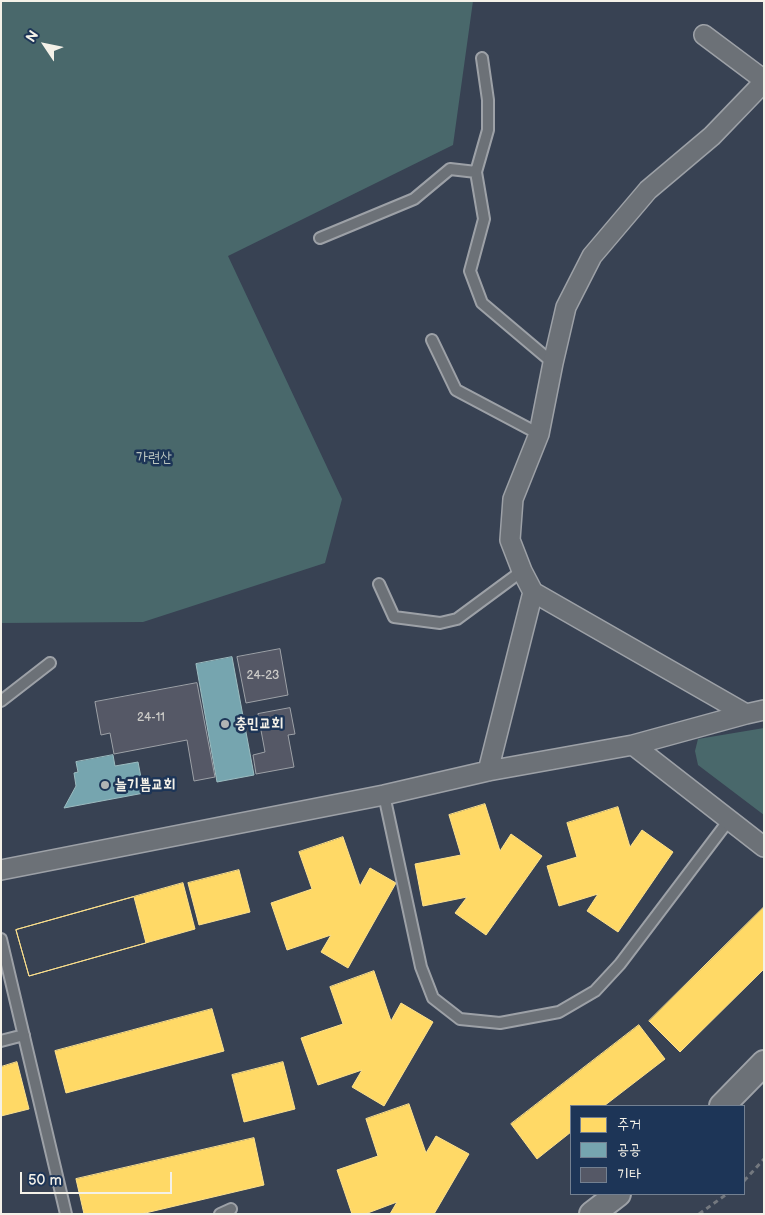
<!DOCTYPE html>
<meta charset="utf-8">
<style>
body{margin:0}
#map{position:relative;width:765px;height:1215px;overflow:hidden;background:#384253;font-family:"Balsamiq Sans","Poor Story",sans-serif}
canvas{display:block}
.frame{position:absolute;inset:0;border:2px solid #f4f1e8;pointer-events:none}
.legend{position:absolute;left:570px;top:1105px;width:175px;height:90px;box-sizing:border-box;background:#1d3557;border:1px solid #738091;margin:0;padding:6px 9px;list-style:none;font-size:15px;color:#f4f1e8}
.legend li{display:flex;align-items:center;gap:10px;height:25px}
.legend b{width:25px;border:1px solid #738091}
.north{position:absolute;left:20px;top:20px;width:50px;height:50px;-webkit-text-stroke:4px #1d3557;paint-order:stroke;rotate:304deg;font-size:14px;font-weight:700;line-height:20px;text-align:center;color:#f4f1e8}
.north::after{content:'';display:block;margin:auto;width:18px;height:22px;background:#f4f1e8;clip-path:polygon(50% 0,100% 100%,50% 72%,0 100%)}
.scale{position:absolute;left:20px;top:1172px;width:152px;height:22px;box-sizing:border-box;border:2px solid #f4f1e8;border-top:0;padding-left:6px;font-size:15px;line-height:18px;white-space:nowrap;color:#f4f1e8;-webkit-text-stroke:4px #1d3557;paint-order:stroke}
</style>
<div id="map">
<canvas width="765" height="1215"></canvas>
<div class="frame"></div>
<ul class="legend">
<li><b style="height:14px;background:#ffd966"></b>주거</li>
<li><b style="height:14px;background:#76a5af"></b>공공</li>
<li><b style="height:14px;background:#555866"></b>기타</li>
</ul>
<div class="north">N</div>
<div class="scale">50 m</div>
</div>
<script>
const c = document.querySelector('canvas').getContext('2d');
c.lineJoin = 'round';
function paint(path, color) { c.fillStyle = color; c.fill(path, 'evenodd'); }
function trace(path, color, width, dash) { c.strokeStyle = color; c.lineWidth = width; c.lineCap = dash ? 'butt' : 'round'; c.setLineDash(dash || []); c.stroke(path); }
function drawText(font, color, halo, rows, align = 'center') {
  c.font = font + ' "Balsamiq Sans","Poor Story",sans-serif'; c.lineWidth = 5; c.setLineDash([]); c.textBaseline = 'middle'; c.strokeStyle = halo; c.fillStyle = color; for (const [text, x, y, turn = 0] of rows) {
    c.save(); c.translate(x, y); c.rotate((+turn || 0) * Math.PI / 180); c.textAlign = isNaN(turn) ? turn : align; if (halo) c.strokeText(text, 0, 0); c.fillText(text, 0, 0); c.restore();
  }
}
paint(new Path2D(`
 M 1,1 L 473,1 L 453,145 L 228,256 L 342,499 L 325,563 L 143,622 L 1,623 Z
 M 764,728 L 764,815 L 698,765 L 695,751 L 698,739 Z`), '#49686b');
const homes = new Path2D(`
 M 485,804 L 500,851 L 511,834 L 542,856 L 486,935 L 455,913 L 467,897 L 423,906 L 415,864 L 461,855 L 449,815 Z
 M 618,807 L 630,847 L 642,830 L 673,852 L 618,932 L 587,911 L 598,894 L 559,906 L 547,866 L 577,857 L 567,823 Z
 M 343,837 L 360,886 L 370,868 L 396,883 L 348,968 L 321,952 L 331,935 L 287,950 L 271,903 L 312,889 L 299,852 Z
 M 239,870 L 250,912 L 199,925 L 188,883 Z
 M 183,883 L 195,929 L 29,976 L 16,930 Z
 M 134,897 L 146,943 L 29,976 L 16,930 Z
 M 764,907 L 764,969 L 680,1052 L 649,1021 Z
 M 374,971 L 391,1021 L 401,1003 L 433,1022 L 384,1106 L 352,1087 L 362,1070 L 318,1085 L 301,1038 L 343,1024 L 330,987 Z
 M 212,1009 L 224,1051 L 66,1093 L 55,1051 Z
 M 639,1025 L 665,1059 L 604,1106 L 571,1106 L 571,1132 L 537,1159 L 511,1124 Z
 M 17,1062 L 29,1109 L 1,1116 L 1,1067 Z
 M 283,1062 L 295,1109 L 244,1122 L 232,1075 Z
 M 409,1104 L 426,1153 L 436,1136 L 469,1154 L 434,1214 L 390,1214 L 397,1202 L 365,1214 L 352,1214 L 337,1170 L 378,1156 L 366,1119 Z
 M 254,1138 L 264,1185 L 141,1214 L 84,1214 L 76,1179 Z`);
paint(homes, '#ffd966');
trace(homes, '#fce08d', 1);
const public = new Path2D(`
 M 232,657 L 254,775 L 217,782 L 196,664 Z
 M 113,755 L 115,766 L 138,762 L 144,793 L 64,808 L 76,786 L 74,773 L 78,772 L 76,762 Z`);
paint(public, '#76a5af');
trace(public, '#9cbcc0', 1);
const building = new Path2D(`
 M 280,649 L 288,695 L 246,703 L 237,657 Z
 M 197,683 L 215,777 L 194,781 L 187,740 L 114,754 L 110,733 L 101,735 L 95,702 Z
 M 290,708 L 295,734 L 288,735 L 294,767 L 256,774 L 253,755 L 265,752 L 258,714 Z`);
paint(building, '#555866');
trace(building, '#9da1a7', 1);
const service = new Path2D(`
 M 482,58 L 488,100 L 488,130 L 476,172 L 484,219 L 470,271 L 482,303 L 553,363
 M 320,238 L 414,199 L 450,169 L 476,172
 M 432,340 L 456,390 L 539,434
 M 379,584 L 394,617 L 440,623 L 457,619 L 522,571
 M 1,701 L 50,663
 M 384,795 L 421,967 L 433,998 L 460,1019 L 500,1023 L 559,1012 L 595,991 L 620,964 L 729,820
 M 1,939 L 66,1214
 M 1,1041 L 24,1035
 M 220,1214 L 231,1209`);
const minor = new Path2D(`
 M 704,35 L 764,80
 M 746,714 L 533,592 L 522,571 L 510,540 L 513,499 L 539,434 L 553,363 L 566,307 L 592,256 L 648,190 L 712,136 L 764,82
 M 633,745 L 746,714 L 764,710
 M 488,771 L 533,592
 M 1,870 L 384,795 L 488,771 L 633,745 L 764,847`);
const tertiary = new Path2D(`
 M 722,1106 L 764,1063
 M 592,1214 L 618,1194`);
trace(service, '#9da1a7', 14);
trace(minor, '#9da1a7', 22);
trace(tertiary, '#9da1a7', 28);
trace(new Path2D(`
 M 744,1181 L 764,1159
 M 699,1214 L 727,1194`), '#73787f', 3, [5, 4]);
trace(service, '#6c7177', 10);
trace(minor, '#6c7177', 19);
trace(tertiary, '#6c7177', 24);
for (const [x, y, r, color] of [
 [225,724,5,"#b2b4b4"],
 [105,785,5,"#b2b4b4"]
]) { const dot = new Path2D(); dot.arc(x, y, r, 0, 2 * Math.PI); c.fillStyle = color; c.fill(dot); trace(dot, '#1d3557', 2); }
drawText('12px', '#cccbc8', null, [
 ["24-23",263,676],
 ["24-11",151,718]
]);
drawText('15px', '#b9c3be', '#1d3557', [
 ["가련산",154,458]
]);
drawText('bold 15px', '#f4f1e8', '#1d3557', [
 ["충민교회",235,724],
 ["늘기쁨교회",115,785]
], 'left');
</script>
